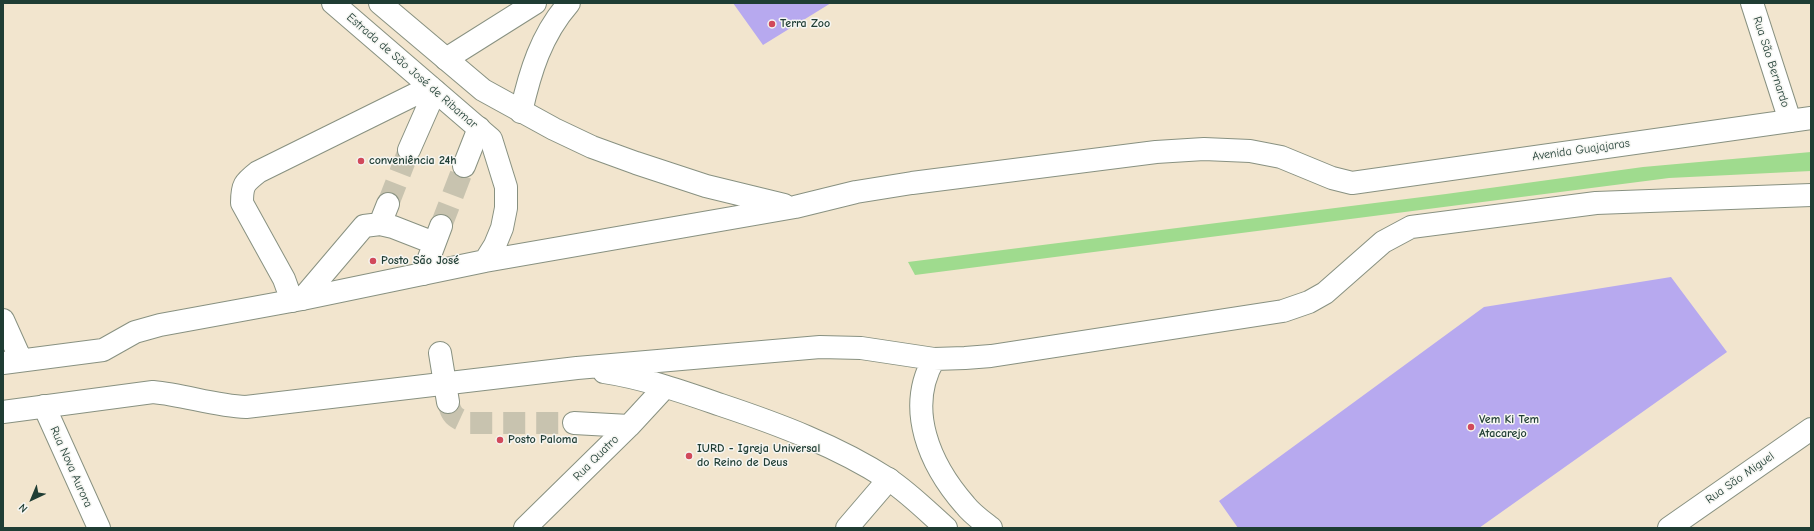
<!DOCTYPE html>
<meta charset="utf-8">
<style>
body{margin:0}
#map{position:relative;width:1814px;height:531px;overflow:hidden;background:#f2e5ce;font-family:"Comic Neue",sans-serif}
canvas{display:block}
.frame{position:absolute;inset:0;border:4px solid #1f3d34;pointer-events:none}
.north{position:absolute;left:12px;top:479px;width:40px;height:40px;-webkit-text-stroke:3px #f6f6f2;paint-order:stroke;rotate:224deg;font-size:11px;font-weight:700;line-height:16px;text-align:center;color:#1f3d34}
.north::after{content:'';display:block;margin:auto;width:14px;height:18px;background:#1f3d34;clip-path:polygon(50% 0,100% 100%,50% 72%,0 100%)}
</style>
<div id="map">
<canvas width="1814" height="531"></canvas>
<div class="frame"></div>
<div class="north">N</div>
</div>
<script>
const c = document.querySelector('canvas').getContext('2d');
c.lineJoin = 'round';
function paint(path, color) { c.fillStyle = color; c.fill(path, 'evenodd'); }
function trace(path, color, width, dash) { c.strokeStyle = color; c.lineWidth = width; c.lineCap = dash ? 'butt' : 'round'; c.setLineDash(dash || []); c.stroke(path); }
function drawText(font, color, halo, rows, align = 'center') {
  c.font = font + ' "Comic Neue",sans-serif'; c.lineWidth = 3; c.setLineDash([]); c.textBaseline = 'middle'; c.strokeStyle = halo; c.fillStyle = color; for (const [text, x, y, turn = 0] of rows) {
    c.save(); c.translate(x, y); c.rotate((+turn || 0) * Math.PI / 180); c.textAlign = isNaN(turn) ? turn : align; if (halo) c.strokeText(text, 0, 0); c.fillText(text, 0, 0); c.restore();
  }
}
paint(new Path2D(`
 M 1811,152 L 1811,171 L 1669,178 L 915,275 L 908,262 L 1446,194 L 1643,167 Z`), '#9fdb8e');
paint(new Path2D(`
 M 733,3 L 831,3 L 763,45 Z
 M 1671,277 L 1727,352 L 1479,528 L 1238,528 L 1219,501 L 1484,307 Z`), '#b7a9ef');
trace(new Path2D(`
 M 388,204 L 409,150
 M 441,226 L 464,166
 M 448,402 C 452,417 455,418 469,423 L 574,423`), '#c8c3af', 22, [22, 11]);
const minor = new Path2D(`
 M 1752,3 L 1790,121
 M 446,59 L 535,3
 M 521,112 C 530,72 541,35 569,3
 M 409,150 L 435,91
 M 464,166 L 479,128
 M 380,224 L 388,204
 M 423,274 L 441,226
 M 302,299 L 364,226 L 380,224 L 393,227 L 434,243
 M 292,301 L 284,279 L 242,203 C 242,185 244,183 258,172 L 430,87
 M 440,353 L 448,402
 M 44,406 L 99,528
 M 574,423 L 629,426
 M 525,528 L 629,426 L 665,387
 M 847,528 L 889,479
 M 1669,528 L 1811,429`);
const major = new Path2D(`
 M 333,3 L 491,139 L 506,187 L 506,208 L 502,228 L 495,245 L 485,261
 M 380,3 L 483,90 L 554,129 L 592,147 L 636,163 L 706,186 L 784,205
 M 3,320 L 21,360
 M 934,359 C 905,409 930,465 965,505 C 972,514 982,521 991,528
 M 3,363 L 103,350 L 135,332 L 160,325 L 302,299 L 485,261 L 795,207 L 856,192 L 912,183 L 1156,152 L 1204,149 L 1250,151 L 1281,157 L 1332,178 L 1352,183 L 1811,118
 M 604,372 C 644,378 683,392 721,405 C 778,424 837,446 888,479 C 908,492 928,512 946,528
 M 3,412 L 153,392 C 185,395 215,406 246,407 L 577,368 L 820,347 L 861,348 L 934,359 L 965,358 L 991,356 L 1283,311 L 1309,302 L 1325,293 L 1383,242 L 1411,227 L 1596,203 L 1811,195`);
trace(minor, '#889181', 24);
trace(major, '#889181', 24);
trace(minor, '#fff', 22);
trace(major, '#fff', 22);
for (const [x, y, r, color] of [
 [772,24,4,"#d1495b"],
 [361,161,4,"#d1495b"],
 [373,261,4,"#d1495b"],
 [1471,427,4,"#d1495b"],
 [500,440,4,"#d1495b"],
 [689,456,4,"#d1495b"]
]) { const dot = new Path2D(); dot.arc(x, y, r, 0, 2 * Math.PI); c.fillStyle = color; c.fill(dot); trace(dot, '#f6f6f2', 1.5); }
drawText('bold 12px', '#1f3d34', '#f6f6f2', [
 ["Terra Zoo",780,24],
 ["conveniência 24h",369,161],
 ["Posto São José",381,261],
 ["Vem Ki Tem",1479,420],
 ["Atacarejo",1479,434],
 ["Posto Paloma",508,440],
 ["IURD - Igreja Universal",697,449],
 ["do Reino de Deus",697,463]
], 'left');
drawText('12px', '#1f3d34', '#f6f6f2', [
 ["Rua São Bernardo",1771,62,72],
 ["Estrada de São José de Ribamar",412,71,41],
 ["Avenida Guajajaras",1581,150,-8],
 ["Rua Quatro",596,458,-45],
 ["Rua Nova Aurora",71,467,66],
 ["Rua São Miguel",1740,478,-35]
]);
</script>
